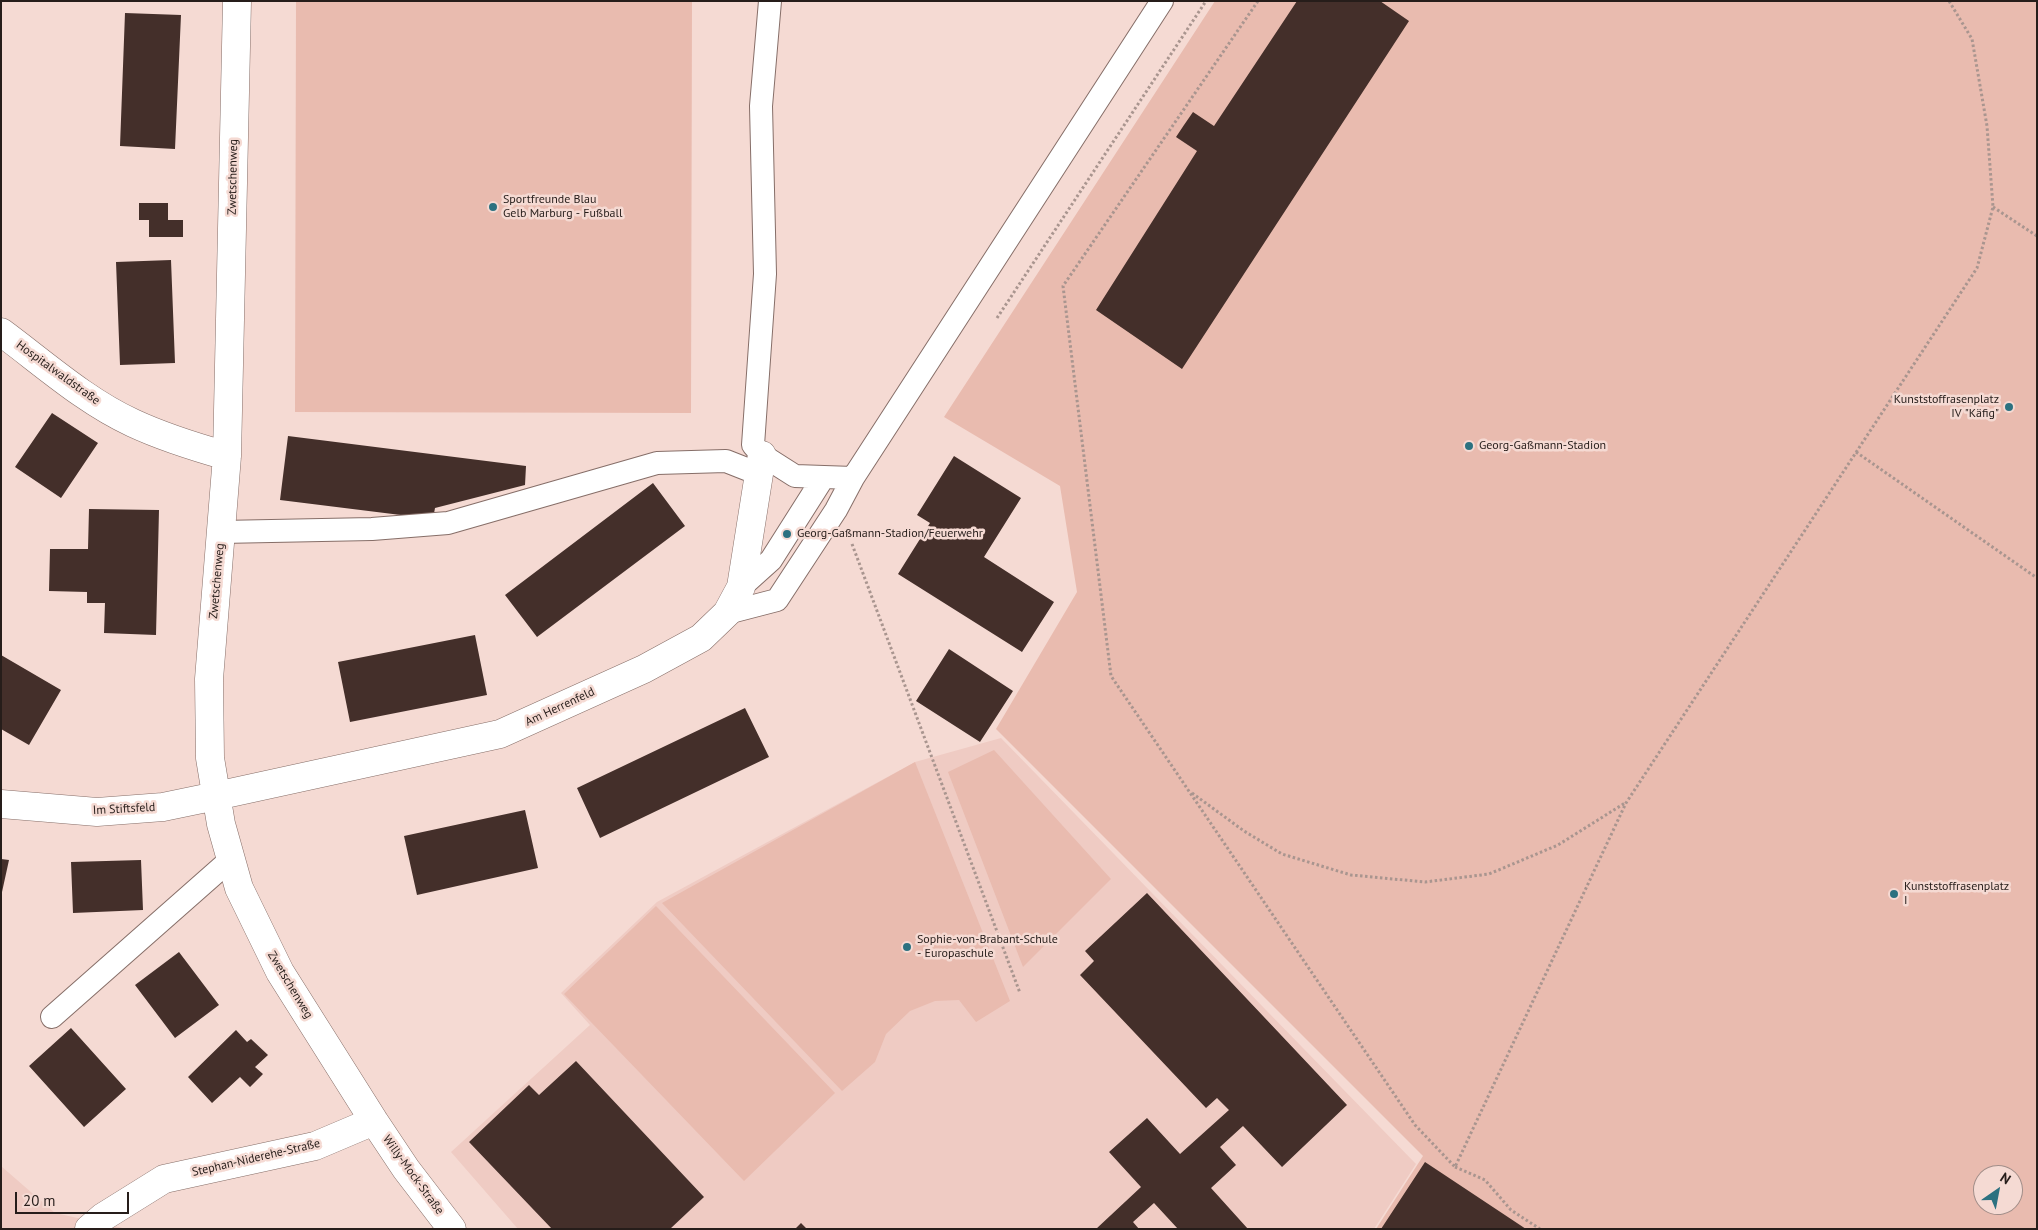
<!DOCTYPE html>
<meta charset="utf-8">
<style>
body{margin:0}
#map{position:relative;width:2038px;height:1230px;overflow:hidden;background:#f5dad3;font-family:"PT Sans",sans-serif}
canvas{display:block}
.frame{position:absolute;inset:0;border:2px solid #261d1a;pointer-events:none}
.north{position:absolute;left:1973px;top:1165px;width:50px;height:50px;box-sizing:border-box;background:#f5dad3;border:1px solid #a28e89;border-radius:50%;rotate:33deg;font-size:14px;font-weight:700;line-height:20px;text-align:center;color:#261d1a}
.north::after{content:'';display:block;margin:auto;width:18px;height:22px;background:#2c7180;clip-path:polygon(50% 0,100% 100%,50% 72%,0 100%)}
.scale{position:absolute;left:15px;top:1192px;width:114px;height:22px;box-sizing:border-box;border:2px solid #261d1a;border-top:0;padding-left:6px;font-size:15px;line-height:18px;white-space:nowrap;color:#261d1a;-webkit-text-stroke:4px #f5dad3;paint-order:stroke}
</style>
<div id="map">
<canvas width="2038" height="1230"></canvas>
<div class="frame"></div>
<div class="north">N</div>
<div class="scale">20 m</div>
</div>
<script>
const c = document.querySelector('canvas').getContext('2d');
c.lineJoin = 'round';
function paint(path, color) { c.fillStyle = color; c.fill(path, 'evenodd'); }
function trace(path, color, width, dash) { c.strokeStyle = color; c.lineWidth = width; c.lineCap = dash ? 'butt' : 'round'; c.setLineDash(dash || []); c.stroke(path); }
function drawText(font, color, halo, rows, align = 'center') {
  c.font = font + ' "PT Sans",sans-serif'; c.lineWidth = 5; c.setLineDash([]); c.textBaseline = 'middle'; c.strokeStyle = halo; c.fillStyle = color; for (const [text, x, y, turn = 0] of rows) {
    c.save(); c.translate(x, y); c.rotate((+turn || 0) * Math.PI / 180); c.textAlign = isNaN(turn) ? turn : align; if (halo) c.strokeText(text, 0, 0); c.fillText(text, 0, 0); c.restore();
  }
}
paint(new Path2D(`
 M 1001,738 L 1416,1164 L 1374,1229 L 518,1229 L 451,1152 L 590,1025 L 561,993 L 657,902 L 915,762 Z
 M 1,1166 L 55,1213 L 127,1229 L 1,1229 Z`), '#efcbc3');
paint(new Path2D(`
 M 296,1 L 692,1 L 691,413 L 295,412 Z
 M 1215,1 L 2037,1 L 2037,1229 L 1376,1229 L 1423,1156 L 996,729 L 1077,592 L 1060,486 L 944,417 ZM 1983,1175 L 2013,1175 L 2013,1205 L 1983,1205 Z
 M 994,750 L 1111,879 L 1023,967 L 948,772 Z
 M 915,762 L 1010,1001 L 976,1022 L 959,1000 L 935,1001 L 910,1011 L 886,1034 L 875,1062 L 842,1091 L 662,903 Z
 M 656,906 L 835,1093 L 744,1181 L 564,994 Z`), '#e9bbaf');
paint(new Path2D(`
 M 1297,1 L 1380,1 L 1409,21 L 1182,369 L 1096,310 L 1197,151 L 1176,137 L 1184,125 L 1193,112 L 1214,126 Z
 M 125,13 L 181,15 L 175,149 L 120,146 Z
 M 139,203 L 168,203 L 168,220 L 183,220 L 183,237 L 149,237 L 149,220 L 139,220 Z
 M 171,260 L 175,363 L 120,365 L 116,262 Z
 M 52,413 L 98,443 L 61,498 L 15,467 Z
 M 288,436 L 526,466 L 525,485 L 435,508 L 433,519 L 280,500 Z
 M 954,456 L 1021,498 L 984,557 L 1054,602 L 1022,652 L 898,574 L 930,523 L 917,515 Z
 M 653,483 L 685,526 L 537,637 L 505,595 Z
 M 89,509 L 159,510 L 156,635 L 104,633 L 105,603 L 87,603 L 87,592 L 49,591 L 50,549 L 88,549 Z
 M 475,635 L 487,695 L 350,722 L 338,662 Z
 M 949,649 L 1013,691 L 980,742 L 916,701 Z
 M 1,655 L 61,690 L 29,745 L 1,729 Z
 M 745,708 L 769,757 L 600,838 L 577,788 Z
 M 525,810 L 538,868 L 417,895 L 404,836 Z
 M 1,859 L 9,860 L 2,892 L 1,892 Z
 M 141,860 L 143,910 L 73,913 L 71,862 Z
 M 1147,893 L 1347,1105 L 1282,1167 L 1243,1126 L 1220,1147 L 1236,1165 L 1211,1188 L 1248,1229 L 1178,1229 L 1154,1203 L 1133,1222 L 1139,1229 L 1096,1229 L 1141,1187 L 1109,1152 L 1147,1118 L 1180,1154 L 1229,1110 L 1217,1098 L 1206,1108 L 1080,975 L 1094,961 L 1085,951 Z
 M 179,952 L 219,1005 L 175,1038 L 135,985 Z
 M 71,1028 L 126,1089 L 84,1127 L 29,1066 Z
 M 236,1030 L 247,1042 L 251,1039 L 268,1055 L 255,1067 L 263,1074 L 250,1087 L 240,1077 L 212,1103 L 188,1077 Z
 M 576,1061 L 704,1197 L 670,1229 L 552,1229 L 469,1142 L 529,1085 L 539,1095 Z
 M 1425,1162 L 1526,1229 L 1381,1229 Z
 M 801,1223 L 807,1229 L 795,1229 Z`), '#442f2a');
const lane = new Path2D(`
 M 770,1 L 761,106 L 765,274 L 753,445 L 762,455 L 795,476 L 853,478
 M 221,532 L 372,529 L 448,523 L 657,463 L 726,461 L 759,474
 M 741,587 L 771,560 L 823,478
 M 727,613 L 777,600 L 836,510 L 853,478 L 1162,1
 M 52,1017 L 230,860`);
const street = new Path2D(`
 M 237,1 L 227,456 L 209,679 L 210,758 L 221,824 L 239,888 L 280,972 L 374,1121 L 406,1169 L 452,1229
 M 1,332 C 43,363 85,401 133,423 C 163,437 195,447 227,456
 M 1,804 L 97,812 L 163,807 L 216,796 L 500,734 L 644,669 L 701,638 L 727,613 L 741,587 L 762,455
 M 89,1229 L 103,1217 L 164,1179 L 315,1146 L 374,1121`);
trace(lane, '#866e68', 24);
trace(street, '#866e68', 29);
trace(new Path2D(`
 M 1258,1 L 1063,286 L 1111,676 L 1415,1125 L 1455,1167 L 1626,803 L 1977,268 L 1993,207 L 1987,126 L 1972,39 L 1949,1
 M 1993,207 L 2037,236
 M 997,318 L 1206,1
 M 1856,452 L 2037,578
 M 852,544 L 1020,993
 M 1192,793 L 1244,831 L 1282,854 L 1351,875 L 1425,882 L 1489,874 L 1558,845 L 1625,803
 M 1455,1167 L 1485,1180 L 1511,1210 L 1540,1229`), '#a9958f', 3, [2.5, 2.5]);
trace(lane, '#fff', 22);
trace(street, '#fff', 28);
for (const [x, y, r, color] of [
 [493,207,5,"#2c7180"],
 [2009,407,5,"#2c7180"],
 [1469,446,5,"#2c7180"],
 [787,534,5,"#2c7180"],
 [1894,894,5,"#2c7180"],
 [907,947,5,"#2c7180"]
]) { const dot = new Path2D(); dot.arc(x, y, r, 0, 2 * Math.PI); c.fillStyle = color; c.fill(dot); trace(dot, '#f5dad3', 2); }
drawText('12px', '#261d1a', '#f5dad3', [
 ["Zwetschenweg",233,177,-89],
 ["Hospitalwaldstraße",58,373,36],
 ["Zwetschenweg",217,581,-85],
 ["Am Herrenfeld",560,707,-25],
 ["Im Stiftsfeld",124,809,-3],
 ["Zwetschenweg",290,985,59],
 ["Stephan-Niderehe-Straße",256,1158,-13],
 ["Willy-Mock-Straße",413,1175,54]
]);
drawText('12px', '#261d1a', '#f5dad3', [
 ["Sportfreunde Blau",503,200],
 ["Gelb Marburg - Fußball",503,214],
 ["Kunststoffrasenplatz",1999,400,"right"],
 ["IV \"Käfig\"",1999,414,"right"],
 ["Georg-Gaßmann-Stadion",1479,446],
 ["Georg-Gaßmann-Stadion/Feuerwehr",797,534],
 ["Kunststoffrasenplatz",1904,887],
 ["I",1904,901],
 ["Sophie-von-Brabant-Schule",917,940],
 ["- Europaschule",917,954]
], 'left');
</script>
